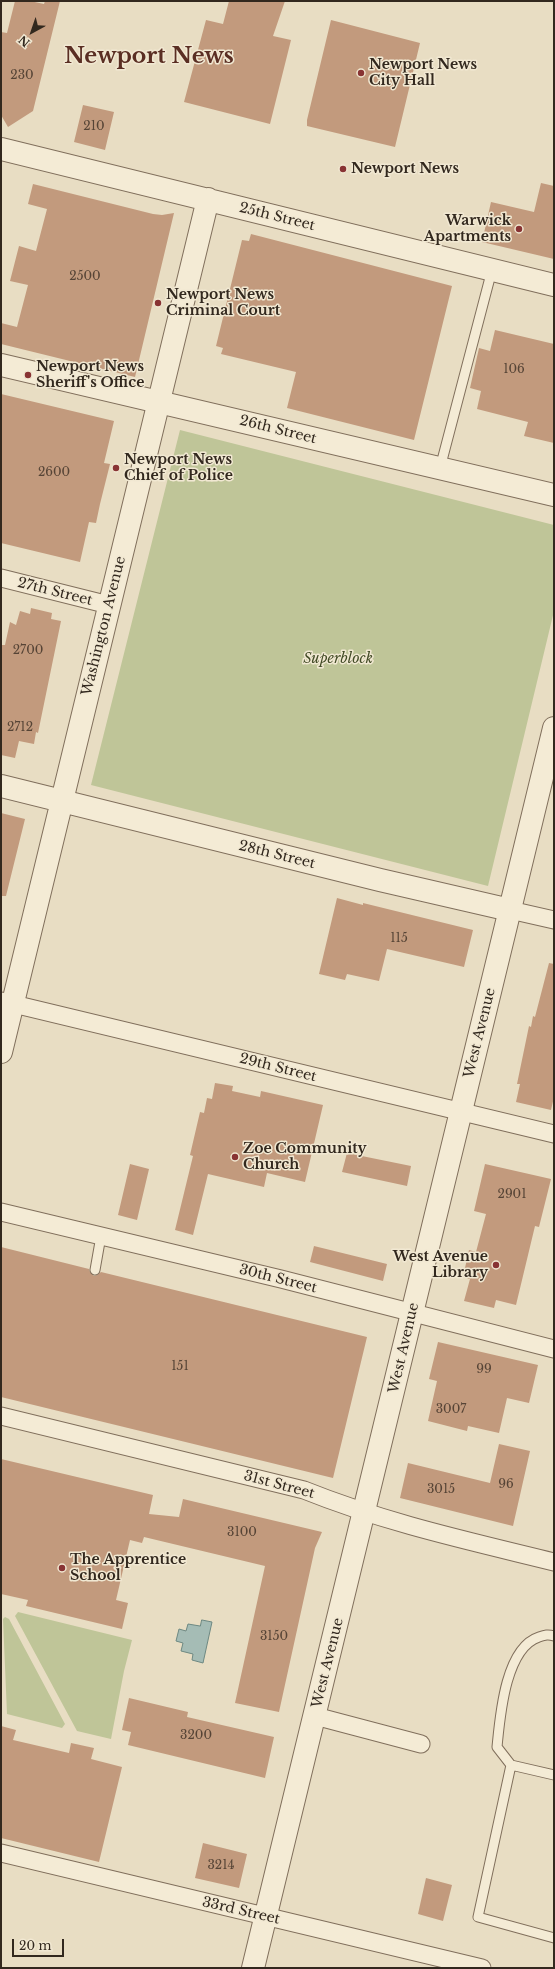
<!DOCTYPE html>
<style>
body{margin:0}
#map{position:relative;width:555px;height:1969px;overflow:hidden;background:#e8ddc3;font-family:"Libre Baskerville",serif}
canvas{display:block}
.frame{position:absolute;inset:0;border:2px solid #32281e;pointer-events:none}
.north{position:absolute;left:12px;top:12px;width:40px;height:40px;-webkit-text-stroke:3px #f1e8d2;paint-order:stroke;rotate:220deg;font-size:11px;font-weight:700;line-height:16px;text-align:center;color:#32281e}
.north::after{content:'';display:block;margin:auto;width:14px;height:18px;background:#32281e;clip-path:polygon(50% 0,100% 100%,50% 72%,0 100%)}
.scale{position:absolute;left:12px;top:1939px;width:52px;height:18px;box-sizing:border-box;border:2px solid #32281e;border-top:0;padding-left:5px;font-size:12px;line-height:14px;white-space:nowrap;color:#32281e;-webkit-text-stroke:3px #f1e8d2;paint-order:stroke}
</style>
<div id="map">
<canvas width="555" height="1969"></canvas>
<div class="frame"></div>
<div class="north">N</div>
<div class="scale">20 m</div>
</div>
<script>
const c = document.querySelector('canvas').getContext('2d');
c.lineJoin = 'round';
function paint(path, color) { c.fillStyle = color; c.fill(path, 'evenodd'); }
function trace(path, color, width, dash) { c.strokeStyle = color; c.lineWidth = width; c.lineCap = dash ? 'butt' : 'round'; c.setLineDash(dash || []); c.stroke(path); }
function drawText(font, color, halo, rows, align = 'center') {
  c.font = font + ' "Libre Baskerville",serif'; c.lineWidth = 3; c.setLineDash([]); c.textBaseline = 'middle'; c.strokeStyle = halo; c.fillStyle = color; for (const [text, x, y, turn = 0] of rows) {
    c.save(); c.translate(x, y); c.rotate((+turn || 0) * Math.PI / 180); c.textAlign = isNaN(turn) ? turn : align; if (halo) c.strokeText(text, 0, 0); c.fillText(text, 0, 0); c.restore();
  }
}
paint(new Path2D(`
 M 180,430 L 554,525 L 554,611 L 488,886 L 91,785 Z
 M 18,1612 L 132,1640 L 124,1671 L 111,1739 L 77,1731 L 15,1616 Z
 M 5,1617 L 9,1619 L 65,1724 L 62,1728 L 7,1714 L 3,1619 Z`), '#bfc598');
const water = new Path2D(`
 M 202,1620 L 212,1622 L 203,1663 L 192,1660 L 193,1654 L 181,1651 L 183,1643 L 176,1641 L 179,1629 L 186,1631 L 188,1624 L 200,1626 Z`);
paint(water, '#a5bcb5');
trace(water, '#6d8882', 1);
paint(new Path2D(`
 M 15,1 L 30,1 L 44,4 L 45,1 L 60,1 L 33,111 L 8,127 L 1,115 L 1,32 L 7,33 Z
 M 229,1 L 285,1 L 273,36 L 291,40 L 270,124 L 184,102 L 206,20 L 223,24 Z
 M 331,20 L 420,43 L 395,147 L 307,126 L 307,120 Z
 M 83,105 L 114,112 L 105,150 L 74,142 Z
 M 541,183 L 554,186 L 554,259 L 482,242 L 491,202 L 534,212 Z
 M 33,184 L 153,214 L 162,215 L 174,213 L 135,377 L 1,344 L 1,323 L 17,327 L 28,285 L 10,281 L 19,246 L 36,251 L 47,209 L 28,204 Z
 M 251,234 L 452,286 L 414,440 L 287,408 L 296,372 L 221,354 L 223,348 L 216,346 L 242,240 L 249,241 Z
 M 495,330 L 554,344 L 554,443 L 524,436 L 528,422 L 477,409 L 481,391 L 470,388 L 479,348 L 490,351 Z
 M 1,394 L 114,421 L 104,463 L 110,464 L 100,504 L 96,523 L 89,522 L 80,562 L 1,543 Z
 M 31,608 L 52,613 L 51,619 L 61,621 L 38,733 L 36,732 L 34,744 L 19,741 L 15,758 L 1,755 L 1,645 L 5,645 L 10,622 L 16,625 L 20,611 L 30,614 Z
 M 1,813 L 25,819 L 6,896 L 1,896 Z
 M 337,898 L 363,905 L 363,903 L 473,930 L 464,967 L 387,949 L 379,981 L 347,974 L 345,980 L 319,974 Z
 M 549,963 L 554,964 L 554,1097 L 551,1110 L 516,1102 L 520,1084 L 517,1084 L 529,1026 L 531,1027 L 533,1016 L 535,1017 Z
 M 215,1083 L 233,1086 L 232,1091 L 260,1097 L 261,1091 L 323,1105 L 305,1182 L 267,1173 L 264,1187 L 208,1174 L 193,1235 L 175,1230 L 193,1156 L 190,1155 L 200,1112 L 204,1113 L 207,1098 L 212,1099 Z
 M 347,1153 L 411,1166 L 407,1186 L 342,1172 Z
 M 130,1164 L 149,1169 L 137,1220 L 118,1215 Z
 M 485,1164 L 551,1179 L 539,1227 L 535,1226 L 516,1305 L 496,1300 L 494,1308 L 464,1301 L 470,1279 L 463,1277 L 469,1250 L 476,1252 L 486,1214 L 474,1211 Z
 M 314,1246 L 387,1264 L 383,1281 L 310,1262 Z
 M 1,1247 L 89,1269 L 90,1272 L 94,1276 L 97,1275 L 101,1272 L 367,1337 L 333,1478 L 1,1397 Z
 M 438,1342 L 538,1365 L 529,1403 L 507,1398 L 499,1433 L 468,1426 L 467,1431 L 428,1421 L 437,1381 L 429,1379 Z
 M 499,1444 L 530,1451 L 513,1526 L 400,1498 L 408,1463 L 490,1483 Z
 M 1,1459 L 153,1495 L 149,1514 L 179,1517 L 183,1499 L 322,1532 L 315,1548 L 279,1712 L 235,1703 L 265,1566 L 144,1537 L 142,1543 L 130,1540 L 116,1600 L 128,1603 L 122,1629 L 26,1606 L 28,1600 L 1,1594 Z
 M 129,1698 L 188,1712 L 187,1717 L 274,1737 L 265,1778 L 128,1745 L 131,1732 L 122,1730 Z
 M 1,1726 L 16,1730 L 13,1740 L 69,1753 L 71,1743 L 94,1748 L 91,1759 L 122,1767 L 99,1862 L 1,1838 Z
 M 203,1843 L 247,1854 L 239,1888 L 195,1878 Z
 M 426,1878 L 452,1885 L 443,1921 L 418,1914 Z`), '#c29a7d');
const service = new Path2D(`
 M 440,468 L 492,270
 M 95,1270 L 101,1236
 M 511,1765 L 497,1747 C 500,1717 505,1648 539,1637 C 545,1635 548,1634 554,1636
 M 554,1775 L 511,1765 L 478,1917 L 554,1938`);
const minor = new Path2D(`
 M 1,578 L 109,605
 M 510,910 L 554,920
 M 1,1001 L 554,1134
 M 1,1212 L 281,1279 L 554,1349
 M 1,1416 L 304,1490 C 386,1523 469,1541 554,1562
 M 315,1716 L 421,1744
 M 1,1853 L 482,1968`);
const tertiary = new Path2D(`
 M 1,149 L 554,285
 M 1,365 L 554,495
 M 1,786 L 380,880 L 510,910
 M 1,1052 L 208,199
 M 253,1968 L 554,728`);
trace(service, '#806f5c', 11);
trace(minor, '#806f5c', 19);
trace(tertiary, '#806f5c', 24);
trace(service, '#f4ebd5', 9);
trace(minor, '#f4ebd5', 17);
trace(tertiary, '#f4ebd5', 22);
for (const [x, y, r, color] of [
 [361,73,4,"#833"],
 [343,169,4,"#833"],
 [519,229,4,"#833"],
 [158,303,4,"#833"],
 [28,375,4,"#833"],
 [116,468,4,"#833"],
 [235,1157,4,"#833"],
 [496,1265,4,"#833"],
 [62,1568,4,"#833"]
]) { const dot = new Path2D(); dot.arc(x, y, r, 0, 2 * Math.PI); c.fillStyle = color; c.fill(dot); trace(dot, '#f1e8d2', 1.5); }
drawText('12px', '#564436', null, [
 ["230",22,76],
 ["210",94,127],
 ["2500",85,277],
 ["106",514,370],
 ["2600",54,473],
 ["2700",28,651],
 ["2712",20,728],
 ["115",399,939],
 ["2901",512,1195],
 ["151",180,1367],
 ["99",484,1370],
 ["3007",451,1410],
 ["96",506,1485],
 ["3015",441,1490],
 ["3100",242,1533],
 ["3150",274,1637],
 ["3200",196,1736],
 ["3214",221,1866]
]);
drawText('bold 14px', '#32281e', '#f1e8d2', [
 ["Newport News",369,65],
 ["City Hall",369,81],
 ["Newport News",351,169],
 ["Warwick",511,221,"right"],
 ["Apartments",511,237,"right"],
 ["Newport News",166,295],
 ["Criminal Court",166,311],
 ["Newport News",36,367],
 ["Sheriff's Office",36,383],
 ["Newport News",124,460],
 ["Chief of Police",124,476],
 ["Zoe Community",243,1149],
 ["Church",243,1165],
 ["West Avenue",488,1257,"right"],
 ["Library",488,1273,"right"],
 ["The Apprentice",70,1560],
 ["School",70,1576]
], 'left');
drawText('14px', '#32281e', '#f1e8d2', [
 ["25th Street",277,217,14],
 ["26th Street",278,430,14],
 ["27th Street",55,592,14],
 ["Washington Avenue",104,626,-76],
 ["28th Street",277,855,14],
 ["West Avenue",480,1033,-76],
 ["29th Street",278,1068,14],
 ["30th Street",278,1279,14],
 ["West Avenue",404,1348,-77],
 ["31st Street",279,1485,15],
 ["West Avenue",328,1663,-76],
 ["33rd Street",241,1911,13]
]);
drawText('italic 14px', '#434c27', '#f1e8d2', [
 ["Superblock",338,659]
]);
drawText('bold 22px', '#5a2e23', '#f1e8d2', [
 ["Newport News",149,57]
]);
</script>
